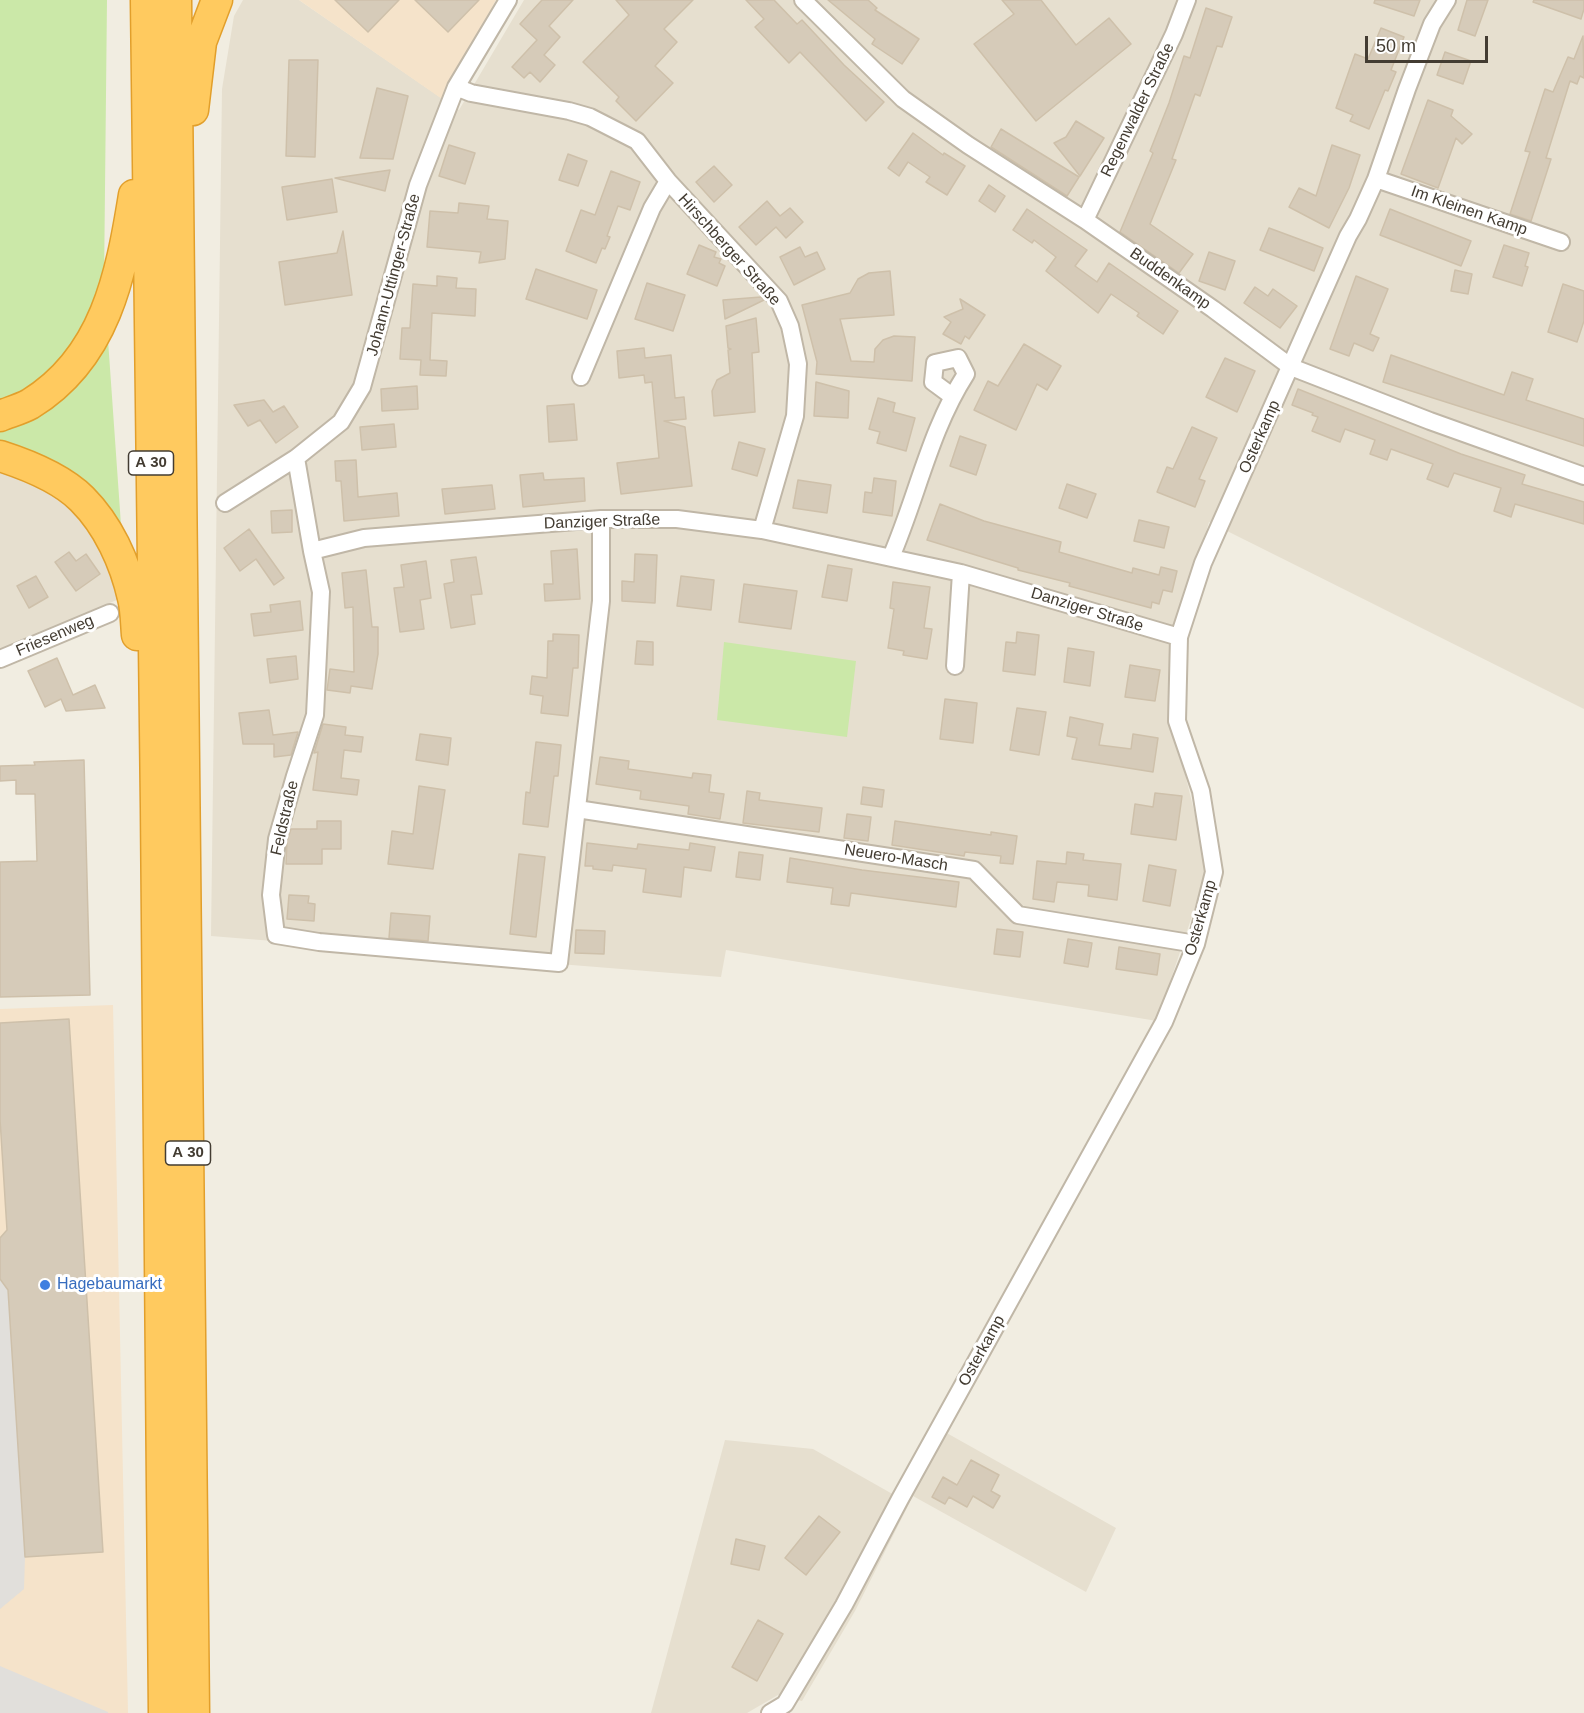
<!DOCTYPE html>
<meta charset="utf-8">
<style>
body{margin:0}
#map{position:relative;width:1584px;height:1713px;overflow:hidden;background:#f1ede1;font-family:Helvetica,sans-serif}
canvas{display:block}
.scale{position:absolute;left:1365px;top:36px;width:123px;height:27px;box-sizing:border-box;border:3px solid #433c32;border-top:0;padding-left:8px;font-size:18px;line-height:21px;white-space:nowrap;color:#433c32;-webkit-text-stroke:4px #fff;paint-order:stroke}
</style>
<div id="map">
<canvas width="1584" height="1713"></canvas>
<div class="scale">50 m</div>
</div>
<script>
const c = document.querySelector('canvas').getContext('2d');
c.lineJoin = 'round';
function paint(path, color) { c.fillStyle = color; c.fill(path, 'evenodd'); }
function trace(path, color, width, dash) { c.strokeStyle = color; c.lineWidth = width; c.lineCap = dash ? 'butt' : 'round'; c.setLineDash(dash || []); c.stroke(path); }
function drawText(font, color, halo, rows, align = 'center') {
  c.font = font + ' Helvetica,sans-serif'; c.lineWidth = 6; c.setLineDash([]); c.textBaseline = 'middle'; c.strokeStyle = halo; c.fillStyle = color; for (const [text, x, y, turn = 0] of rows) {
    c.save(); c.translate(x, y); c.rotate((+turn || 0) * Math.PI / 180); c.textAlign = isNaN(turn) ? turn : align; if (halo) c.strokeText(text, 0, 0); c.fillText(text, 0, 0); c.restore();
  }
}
paint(new Path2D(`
 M 243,0 L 299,0 L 459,110 L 524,0 L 1584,0 L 1584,709 L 1209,522 L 1172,645 L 1174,729 L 1208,868 L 1157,1021 L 726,950 L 721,977 L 211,936 L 222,89 L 234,16 Z
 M 0,463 L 42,479 L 95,525 L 126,596 L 0,650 Z
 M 936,1427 L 1116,1528 L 1086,1592 L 913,1496 L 855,1611 L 802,1701 L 778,1695 L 747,1713 L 651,1713 L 725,1440 L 813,1449 L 896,1496 Z`), '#e6dfcf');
paint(new Path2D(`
 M 299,0 L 496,0 L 442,99 Z
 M 113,1005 L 128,1713 L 0,1713 L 0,1009 Z`), '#f5e3ca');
paint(new Path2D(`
 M 0,0 L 107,0 L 104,283 L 126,596 L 95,525 L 42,479 L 0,462 Z
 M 724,642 L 856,661 L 847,737 L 717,720 Z`), '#cbe8a8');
paint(new Path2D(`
 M 0,1279 L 8,1290 L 25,1557 L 24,1589 L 0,1609 Z
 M 0,1666 L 108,1712 L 108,1713 L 0,1713 Z`), '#e1dfdb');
const building = new Path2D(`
 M 335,0 L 399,0 L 368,32 Z
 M 415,0 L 479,0 L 448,32 Z
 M 542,0 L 573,0 L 549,26 L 560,37 L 544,55 L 555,65 L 540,82 L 530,72 L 524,78 L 512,67 L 537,40 L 520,24 Z
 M 616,0 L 693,0 L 664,29 L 677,42 L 655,66 L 673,83 L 636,121 L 616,101 L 619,97 L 583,62 L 629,15 Z
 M 746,0 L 774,0 L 797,24 L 802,20 L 844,65 L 884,102 L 866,121 L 800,52 L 789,63 L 755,27 L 764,19 Z
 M 828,0 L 868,0 L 877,8 L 875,10 L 919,39 L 902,64 L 872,44 L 875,39 Z
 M 1002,0 L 1041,0 L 1076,45 L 1109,18 L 1131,44 L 1036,121 L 974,44 L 1014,14 Z
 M 1375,0 L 1420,0 L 1414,16 L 1374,3 Z
 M 1467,0 L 1488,0 L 1475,36 L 1458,30 Z
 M 1534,0 L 1584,0 L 1584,9 L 1581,19 L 1533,2 Z
 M 1206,8 L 1232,17 L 1222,47 L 1217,46 L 1200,96 L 1195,94 L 1172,159 L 1176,160 L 1150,224 L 1193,254 L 1179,273 L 1120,232 L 1153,153 L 1150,151 L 1169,103 L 1184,56 L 1190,58 Z
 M 1381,28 L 1404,37 L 1391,70 L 1396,72 L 1388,91 L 1385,90 L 1369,129 L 1350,121 L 1353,115 L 1336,108 L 1355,54 L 1368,59 Z
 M 1583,36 L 1584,78 L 1580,76 L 1577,84 L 1570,81 L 1546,158 L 1551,159 L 1531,221 L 1510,214 L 1530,152 L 1525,151 L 1545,89 L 1553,92 L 1568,57 L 1574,59 Z
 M 1445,52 L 1471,61 L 1463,84 L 1437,75 Z
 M 289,60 L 318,60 L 315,157 L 286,156 Z
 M 377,88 L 408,96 L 393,159 L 360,158 Z
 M 1428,100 L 1453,110 L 1451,116 L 1472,134 L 1462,144 L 1456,138 L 1438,188 L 1401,174 Z
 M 1076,121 L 1104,138 L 1080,176 L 1054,143 L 1066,137 Z
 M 1001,129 L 1079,177 L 1067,196 L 991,147 Z
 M 913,133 L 943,155 L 944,153 L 965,166 L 947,195 L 926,182 L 930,177 L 908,162 L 899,176 L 888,168 Z
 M 449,145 L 475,153 L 465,184 L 439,176 Z
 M 1332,145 L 1360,155 L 1349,188 L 1329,228 L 1289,207 L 1299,188 L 1316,196 Z
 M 568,154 L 587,161 L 578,186 L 559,180 Z
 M 714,166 L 732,185 L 714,202 L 696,182 Z
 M 390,170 L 385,191 L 335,178 Z
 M 611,171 L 640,182 L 630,210 L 618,206 L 607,236 L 610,237 L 605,249 L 602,248 L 596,263 L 566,251 L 581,210 L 595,215 Z
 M 332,179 L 337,212 L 287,220 L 282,187 Z
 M 989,185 L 1005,196 L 995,212 L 979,201 Z
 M 767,201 L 780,216 L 790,208 L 803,222 L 786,238 L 776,227 L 756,245 L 739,227 Z
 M 459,203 L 489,206 L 487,219 L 508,221 L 505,259 L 479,263 L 481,252 L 427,247 L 430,211 L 458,213 Z
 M 1027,209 L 1087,250 L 1075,266 L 1097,282 L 1109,263 L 1178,311 L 1163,334 L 1137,316 L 1139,313 L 1111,294 L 1098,313 L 1046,271 L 1056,257 L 1034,240 L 1032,243 L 1013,230 Z
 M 1390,209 L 1471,241 L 1461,266 L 1380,235 Z
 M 1269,228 L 1323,248 L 1314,271 L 1260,250 Z
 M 343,231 L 352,295 L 285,305 L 279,262 L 337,253 Z
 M 699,245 L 716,252 L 714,257 L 721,259 L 719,263 L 725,266 L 717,286 L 687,274 Z
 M 1504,245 L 1529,253 L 1525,266 L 1528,267 L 1522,286 L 1493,277 Z
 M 800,247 L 805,257 L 817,252 L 825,269 L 794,285 L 780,257 Z
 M 1209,252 L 1235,261 L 1225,290 L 1199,281 Z
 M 536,269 L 597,290 L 587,319 L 526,299 Z
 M 1455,270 L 1472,274 L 1468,294 L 1451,291 Z
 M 890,271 L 894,315 L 840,319 L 851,361 L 874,362 L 875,349 L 883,340 L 894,336 L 915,337 L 912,381 L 816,374 L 817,362 L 802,305 L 850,293 L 858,279 L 869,273 Z
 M 437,276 L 457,278 L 456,288 L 476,289 L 475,316 L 432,313 L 430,360 L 447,361 L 446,376 L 420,375 L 421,360 L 400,359 L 402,328 L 410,328 L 413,284 L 437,286 Z
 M 1356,276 L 1388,289 L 1370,334 L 1379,338 L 1373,351 L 1354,343 L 1349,356 L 1330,349 Z
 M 647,283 L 685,295 L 673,331 L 635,319 Z
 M 1563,284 L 1584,291 L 1584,321 L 1577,342 L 1548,332 Z
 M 1255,287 L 1268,296 L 1273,289 L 1297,306 L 1280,328 L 1244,303 Z
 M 761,297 L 764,300 L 725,319 L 723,300 Z
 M 960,299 L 985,315 L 969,339 L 965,336 L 961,344 L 943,334 L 951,322 L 944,317 L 963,309 Z
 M 756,318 L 759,352 L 752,353 L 755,412 L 714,416 L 712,391 L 717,380 L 730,373 L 728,350 L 731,349 L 728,348 L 726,326 Z
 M 1024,344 L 1061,366 L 1047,390 L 1037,384 L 1016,430 L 974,410 L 988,381 L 998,386 Z
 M 644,348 L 645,358 L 671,355 L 675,398 L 684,397 L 686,419 L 664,421 L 685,427 L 692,486 L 621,494 L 617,463 L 659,458 L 652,382 L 645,383 L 644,375 L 619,378 L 617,351 Z
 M 1391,355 L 1504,395 L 1512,372 L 1533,379 L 1526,400 L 1584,419 L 1584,446 L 1383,382 Z
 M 1225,358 L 1255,371 L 1237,412 L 1206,397 Z
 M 816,382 L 849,391 L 848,418 L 814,416 Z
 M 417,386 L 418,409 L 382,411 L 381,389 Z
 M 1298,389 L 1461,454 L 1525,475 L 1522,484 L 1584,502 L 1584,524 L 1515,504 L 1511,517 L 1494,511 L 1501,488 L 1454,473 L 1448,487 L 1427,479 L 1433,464 L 1391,449 L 1387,460 L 1370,454 L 1375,440 L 1345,429 L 1340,442 L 1312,431 L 1318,417 L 1312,415 L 1313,413 L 1292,405 Z
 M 878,398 L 895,403 L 893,412 L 915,418 L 906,451 L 877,443 L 880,432 L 869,429 Z
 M 264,400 L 273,412 L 284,406 L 298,427 L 276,443 L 260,420 L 248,426 L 234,405 Z
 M 574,404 L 577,440 L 549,442 L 547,406 Z
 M 394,424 L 396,447 L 362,450 L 360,427 Z
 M 1192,427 L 1217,438 L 1199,479 L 1205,481 L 1195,507 L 1157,492 L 1167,467 L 1173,469 Z
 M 960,436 L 986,445 L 976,475 L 950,466 Z
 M 739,442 L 765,449 L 757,476 L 732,469 Z
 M 356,460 L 358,497 L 397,493 L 399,516 L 344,521 L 341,481 L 336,481 L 335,461 Z
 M 543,473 L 544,480 L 584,478 L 585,501 L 523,507 L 520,475 Z
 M 874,478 L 896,481 L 892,516 L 863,512 L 865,492 L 872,493 Z
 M 798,480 L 831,485 L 827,513 L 793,508 Z
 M 1067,484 L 1096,494 L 1087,518 L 1059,508 Z
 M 492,485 L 495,509 L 445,514 L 442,489 Z
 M 940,504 L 984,521 L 1061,542 L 1059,552 L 1132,573 L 1133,568 L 1159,575 L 1161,567 L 1177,571 L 1172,592 L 1163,590 L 1159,604 L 1152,602 L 1151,608 L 1069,586 L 1070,583 L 1018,570 L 1018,568 L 927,540 Z
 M 292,510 L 292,532 L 272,533 L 271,511 Z
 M 1139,520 L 1169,527 L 1164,548 L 1134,541 Z
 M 249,529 L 284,578 L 274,585 L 256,559 L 240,571 L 224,548 Z
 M 577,549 L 580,599 L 545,601 L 544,584 L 553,584 L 551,551 Z
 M 69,552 L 76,561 L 86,554 L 100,574 L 76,591 L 55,562 Z
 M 635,554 L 657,555 L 655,603 L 622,601 L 622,581 L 634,582 Z
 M 476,557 L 482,594 L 471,595 L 475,624 L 451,628 L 444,584 L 454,582 L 451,560 Z
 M 426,561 L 431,598 L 420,600 L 424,629 L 400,632 L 394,588 L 404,587 L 401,565 Z
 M 828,565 L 852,569 L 847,601 L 822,597 Z
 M 366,570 L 372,627 L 378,627 L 378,654 L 372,689 L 351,686 L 350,693 L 327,690 L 330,669 L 354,672 L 353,607 L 345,608 L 342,573 Z
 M 36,576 L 48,597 L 29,608 L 17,586 Z
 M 681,576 L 714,580 L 711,610 L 677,606 Z
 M 893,582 L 930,587 L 924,628 L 932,629 L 927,659 L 903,655 L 904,651 L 888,648 L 894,609 L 890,608 Z
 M 744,584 L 797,591 L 791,629 L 739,622 Z
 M 300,601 L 303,630 L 254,636 L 251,614 L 271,612 L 270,605 Z
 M 1017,632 L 1039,635 L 1035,675 L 1003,671 L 1006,642 L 1016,643 Z
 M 553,634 L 579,635 L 578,668 L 573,668 L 568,716 L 541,713 L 543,696 L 530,694 L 532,676 L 547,678 L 548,641 L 553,641 Z
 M 637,641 L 653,642 L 653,665 L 635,664 Z
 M 1068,648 L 1094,652 L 1090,686 L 1064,682 Z
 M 296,656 L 298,679 L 270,683 L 267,659 Z
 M 57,658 L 73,695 L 95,685 L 105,708 L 66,711 L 61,699 L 45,707 L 28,671 Z
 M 1130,665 L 1160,670 L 1155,701 L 1125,697 Z
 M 945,699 L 977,703 L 973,743 L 940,739 Z
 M 1017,708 L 1046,712 L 1039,755 L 1010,750 Z
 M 269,710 L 273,735 L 298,732 L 291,755 L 274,757 L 274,744 L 243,744 L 239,713 Z
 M 1070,717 L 1103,724 L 1099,745 L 1131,749 L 1133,734 L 1158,738 L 1153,772 L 1072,759 L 1077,738 L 1067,736 Z
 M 323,724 L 346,727 L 345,735 L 363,737 L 361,752 L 344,750 L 341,778 L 359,780 L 357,795 L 313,790 L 318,752 L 314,753 Z
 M 420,734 L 451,738 L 448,765 L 416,760 Z
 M 536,742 L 561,745 L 558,776 L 554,776 L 548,827 L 523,824 L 526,792 L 530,793 Z
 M 600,757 L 629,761 L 628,769 L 692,778 L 693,773 L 711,775 L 709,792 L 724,794 L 720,819 L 688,814 L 689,806 L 640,799 L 641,791 L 596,784 Z
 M 84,760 L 90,995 L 0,997 L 0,862 L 37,861 L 35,794 L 16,794 L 16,780 L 0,781 L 0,766 L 35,765 L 34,762 Z
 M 419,786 L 445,790 L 433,869 L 388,864 L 392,831 L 413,834 Z
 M 863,787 L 884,790 L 882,807 L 861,804 Z
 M 747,791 L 760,793 L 759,800 L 822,808 L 819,832 L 743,823 Z
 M 1155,793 L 1182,796 L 1176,840 L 1131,834 L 1135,804 L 1153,807 Z
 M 847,814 L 871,817 L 868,841 L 844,838 Z
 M 317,821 L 341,821 L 341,849 L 322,849 L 322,864 L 286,864 L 287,841 L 291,829 L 317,829 Z
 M 895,821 L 991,835 L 991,832 L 1017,836 L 1013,864 L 1000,863 L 1001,856 L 965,852 L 964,856 L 892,845 Z
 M 587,843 L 637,849 L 638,844 L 689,850 L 690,843 L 715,847 L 711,871 L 684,867 L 681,897 L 643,892 L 646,869 L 613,865 L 612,871 L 593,869 L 593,866 L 585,866 Z
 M 739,852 L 763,855 L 760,880 L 736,877 Z
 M 1067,852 L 1084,854 L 1083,860 L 1121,864 L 1117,900 L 1088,896 L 1089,885 L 1057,882 L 1054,902 L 1033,899 L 1037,861 L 1066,864 Z
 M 519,854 L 545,857 L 536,937 L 510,934 Z
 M 790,858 L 862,870 L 959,882 L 956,907 L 851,893 L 849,906 L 831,904 L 833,888 L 787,882 Z
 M 1149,865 L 1176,870 L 1170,906 L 1143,901 Z
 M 289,895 L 309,896 L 308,903 L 315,904 L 314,921 L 287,919 Z
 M 391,913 L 430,916 L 428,941 L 389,938 Z
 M 997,929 L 1023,932 L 1020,957 L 994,954 Z
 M 576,930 L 605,931 L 604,954 L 575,953 Z
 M 1068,939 L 1092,943 L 1088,967 L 1064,963 Z
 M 1119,947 L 1160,954 L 1157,975 L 1116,969 Z
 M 69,1019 L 103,1552 L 25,1557 L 8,1290 L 0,1279 L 0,1238 L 7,1230 L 0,1119 L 0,1023 Z
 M 971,1460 L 999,1475 L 991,1491 L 1000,1496 L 993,1508 L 973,1496 L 967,1507 L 949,1497 L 945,1504 L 932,1497 L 943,1477 L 957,1485 Z
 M 819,1516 L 840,1532 L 806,1575 L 785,1558 Z
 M 736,1539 L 765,1546 L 759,1570 L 731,1564 Z
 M 758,1620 L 783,1634 L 757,1681 L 732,1667 Z`);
paint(building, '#d6cbb9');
trace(building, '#cec0aa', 1.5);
const street = new Path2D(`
 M 803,0 L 903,99 L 968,145 L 1085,220 L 1213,309 L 1291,367 L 1430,421 L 1584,476
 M 456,87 L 471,93 L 569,111 L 590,117 L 637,141 L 668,181 L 779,301 L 790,326 L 798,364 L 795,416 L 762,530
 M 1376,179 L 1561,242
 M 1085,220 L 1174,34 L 1187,0
 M 581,377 L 652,208 L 668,181
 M 296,458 L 312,551 L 321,592 L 315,715 L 295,776 L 277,839 L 271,895 L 276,935 L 319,942 L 559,963 L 601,601 L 601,519
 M 225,503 L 296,458 L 341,422 L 362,387 L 418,185 L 456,87 L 508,0
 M 312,551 L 364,538 L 601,519 L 677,519 L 762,530 L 961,573 L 1179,637
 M 891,557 C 917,497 930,430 966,374 L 958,358 L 935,363 L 933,382 L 952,396
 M 0,659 L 110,613
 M 955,666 L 961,573
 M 577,809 L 974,870 L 1018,915 L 1196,944
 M 770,1713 L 785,1704 L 844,1605 L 900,1499 L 1164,1022 L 1196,944 L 1214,872 L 1201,791 L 1177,721 L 1179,637 L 1203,563 L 1348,236 L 1358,219 L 1376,179 L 1407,89 L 1432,24 L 1447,0`);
const highway = new Path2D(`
 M 146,0 L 156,808 L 164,1713
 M 176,0 L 194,1713
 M 193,110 L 201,42 L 217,0
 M 0,416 C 10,412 21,409 30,404 C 105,358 121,276 134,195
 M 0,456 C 28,465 61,478 82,499 C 108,525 125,562 133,598 C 136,609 136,623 137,635`);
trace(street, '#c0b7a7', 20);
trace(highway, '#e29f2b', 33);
trace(street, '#fff', 16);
trace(highway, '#ffca5f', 30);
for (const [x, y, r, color] of [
 [45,1285,6,"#3f7fe0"]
]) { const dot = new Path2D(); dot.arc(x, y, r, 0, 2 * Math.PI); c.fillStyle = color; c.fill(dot); trace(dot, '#fff', 2); }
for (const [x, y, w] of [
 [151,463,45],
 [188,1153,45]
]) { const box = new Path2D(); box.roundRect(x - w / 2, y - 12, w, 24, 4.5); c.fillStyle = '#fff'; c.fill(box); trace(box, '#433c32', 1.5); }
drawText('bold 15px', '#433c32', null, [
 ["A 30",151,463],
 ["A 30",188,1153]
]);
drawText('16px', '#433c32', '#fff', [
 ["Regenwalder Straße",1138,110,-64],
 ["Im Kleinen Kamp",1469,211,19],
 ["Hirschberger Straße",729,250,48],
 ["Johann-Uttinger-Straße",394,275,-75],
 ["Buddenkamp",1170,279,35],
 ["Osterkamp",1260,437,-66],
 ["Danziger Straße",602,522,-2],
 ["Danziger Straße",1087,610,17],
 ["Friesenweg",55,636,-23],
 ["Feldstraße",285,818,-77],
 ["Neuero-Masch",896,858,9],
 ["Osterkamp",1201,918,-74],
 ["Osterkamp",982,1351,-61]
]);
drawText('16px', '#366cbe', '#fff', [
 ["Hagebaumarkt",57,1285]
], 'left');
</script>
